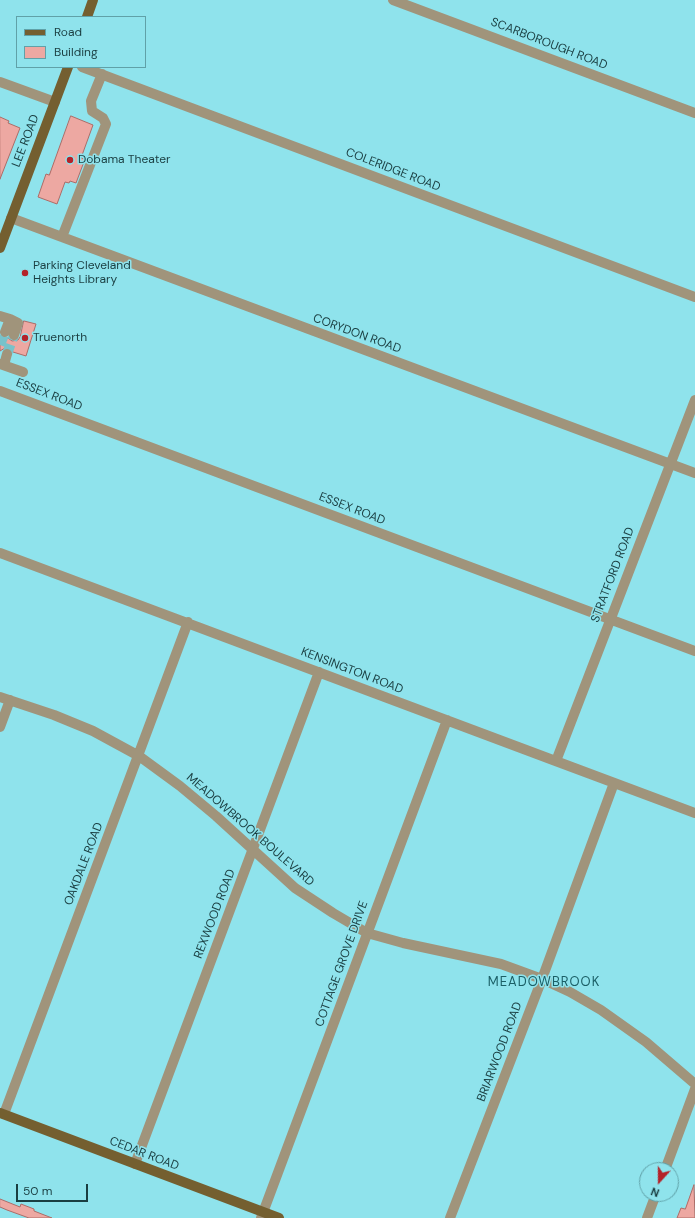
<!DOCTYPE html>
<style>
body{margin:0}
#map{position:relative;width:695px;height:1218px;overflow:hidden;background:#8fe3ec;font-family:"DM Sans",sans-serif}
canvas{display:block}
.legend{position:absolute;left:16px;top:16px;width:130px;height:52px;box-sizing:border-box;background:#8fe3ec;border:1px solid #60a1a8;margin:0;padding:5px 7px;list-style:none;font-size:12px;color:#1a3e41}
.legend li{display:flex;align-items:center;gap:8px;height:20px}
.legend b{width:20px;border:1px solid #60a1a8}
.north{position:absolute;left:639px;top:1162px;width:40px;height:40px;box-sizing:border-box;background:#8fe3ec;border:1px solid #60a1a8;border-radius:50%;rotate:201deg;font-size:11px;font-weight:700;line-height:16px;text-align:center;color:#1a3e41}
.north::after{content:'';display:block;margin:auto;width:14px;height:18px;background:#b42229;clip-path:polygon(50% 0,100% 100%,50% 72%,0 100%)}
.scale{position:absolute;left:16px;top:1184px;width:72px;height:18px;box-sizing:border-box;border:2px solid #1a3e41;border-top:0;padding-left:5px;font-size:12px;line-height:14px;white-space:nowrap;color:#1a3e41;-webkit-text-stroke:3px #8fe3ec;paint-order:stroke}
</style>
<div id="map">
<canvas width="695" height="1218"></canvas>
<ul class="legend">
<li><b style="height:5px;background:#745f30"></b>Road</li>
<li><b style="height:11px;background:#eda8a2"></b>Building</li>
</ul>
<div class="north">N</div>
<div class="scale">50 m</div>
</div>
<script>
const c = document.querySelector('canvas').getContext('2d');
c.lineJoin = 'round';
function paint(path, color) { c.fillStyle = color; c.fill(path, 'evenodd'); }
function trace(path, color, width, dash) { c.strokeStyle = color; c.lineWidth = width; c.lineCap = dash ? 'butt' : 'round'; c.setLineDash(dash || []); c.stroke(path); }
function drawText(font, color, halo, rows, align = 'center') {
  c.font = font + ' "DM Sans",sans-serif'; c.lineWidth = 3; c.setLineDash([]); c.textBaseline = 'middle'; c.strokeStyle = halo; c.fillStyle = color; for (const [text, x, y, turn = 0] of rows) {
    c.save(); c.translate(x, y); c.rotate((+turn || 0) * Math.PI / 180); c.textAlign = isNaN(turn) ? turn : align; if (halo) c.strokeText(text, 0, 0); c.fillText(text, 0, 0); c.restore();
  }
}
const building = new Path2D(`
 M 71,116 L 93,125 L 81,158 L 85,159 L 76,183 L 70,181 L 69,183 L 65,182 L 57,204 L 38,197 L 46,174 L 49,175 Z
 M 0,117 L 9,121 L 8,123 L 20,128 L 0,179 Z
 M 24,321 L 36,324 L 26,356 L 13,352 L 8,348 L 5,348 L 0,351 L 0,336 L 3,338 L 8,338 L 12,341 L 18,340 L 20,337 Z
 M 694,1185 L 695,1218 L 677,1218 L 681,1208 L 685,1209 Z
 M 0,1199 L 20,1207 L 21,1204 L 34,1209 L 34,1211 L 52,1218 L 29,1218 L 7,1210 L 0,1207 Z`);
paint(building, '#eda8a2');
trace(building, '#ac6c67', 1);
trace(new Path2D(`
 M 0,345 L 5,332
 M 7,354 L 14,335`), '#78c2ca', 10, [10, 5]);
trace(new Path2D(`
 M 393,0 L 695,113
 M 82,67 L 695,297
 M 0,82 L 55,102
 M 11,218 L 695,473
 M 62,237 L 106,124 L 103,118 L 92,111 L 91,101 L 102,74
 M 0,316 L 10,319 L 5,332
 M 10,319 L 18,323 L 14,335
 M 0,364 L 23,372
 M 4,365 L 7,354
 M 0,391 L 695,651
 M 0,553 C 232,638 463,727 695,813
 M 0,697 L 54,715 L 93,731 L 139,756 L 180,786 L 216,816 L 295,888 L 333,913 L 367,933 L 403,943 L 501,964 L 542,979 L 570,992 L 601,1010 L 646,1042 L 695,1084
 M 0,727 L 10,700
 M 556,761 L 695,400
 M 4,1114 L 188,622
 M 135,1164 L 319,672
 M 665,1170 L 695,1089
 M 261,1218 L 447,720
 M 450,1218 L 542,979 L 614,783
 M 647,1218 L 656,1194`), '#a0947b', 10);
trace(new Path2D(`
 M 87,17 L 93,0
 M 0,248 L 68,67
 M 0,1113 L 279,1218`), '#745f30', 10);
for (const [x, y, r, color] of [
 [70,160,4,"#b42229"],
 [25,273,4,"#b42229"],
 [25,338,4,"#b42229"]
]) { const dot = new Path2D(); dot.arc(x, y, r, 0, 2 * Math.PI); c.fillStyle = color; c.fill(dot); trace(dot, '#8fe3ec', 1.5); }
drawText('12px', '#1a3e41', '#8fe3ec', [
 ["SCARBOROUGH ROAD",549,44,21],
 ["LEE ROAD",26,141,-69],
 ["COLERIDGE ROAD",393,170,21],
 ["CORYDON ROAD",357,334,20],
 ["ESSEX ROAD",49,395,21],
 ["ESSEX ROAD",352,509,21],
 ["STRATFORD ROAD",613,575,-69],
 ["KENSINGTON ROAD",352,671,21],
 ["MEADOWBROOK BOULEVARD",250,830,41],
 ["OAKDALE ROAD",84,864,-69],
 ["REXWOOD ROAD",215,914,-69],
 ["COTTAGE GROVE DRIVE",342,964,-70],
 ["BRIARWOOD ROAD",500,1052,-69],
 ["CEDAR ROAD",144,1154,21]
]);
drawText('12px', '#1a3e41', '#8fe3ec', [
 ["Dobama Theater",78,160],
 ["Parking Cleveland",33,266],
 ["Heights Library",33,280],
 ["Truenorth",33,338]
], 'left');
c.letterSpacing = '1px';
drawText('13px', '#1b5f66', '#8fe3ec', [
 ["MEADOWBROOK",544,983]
]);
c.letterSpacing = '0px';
</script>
